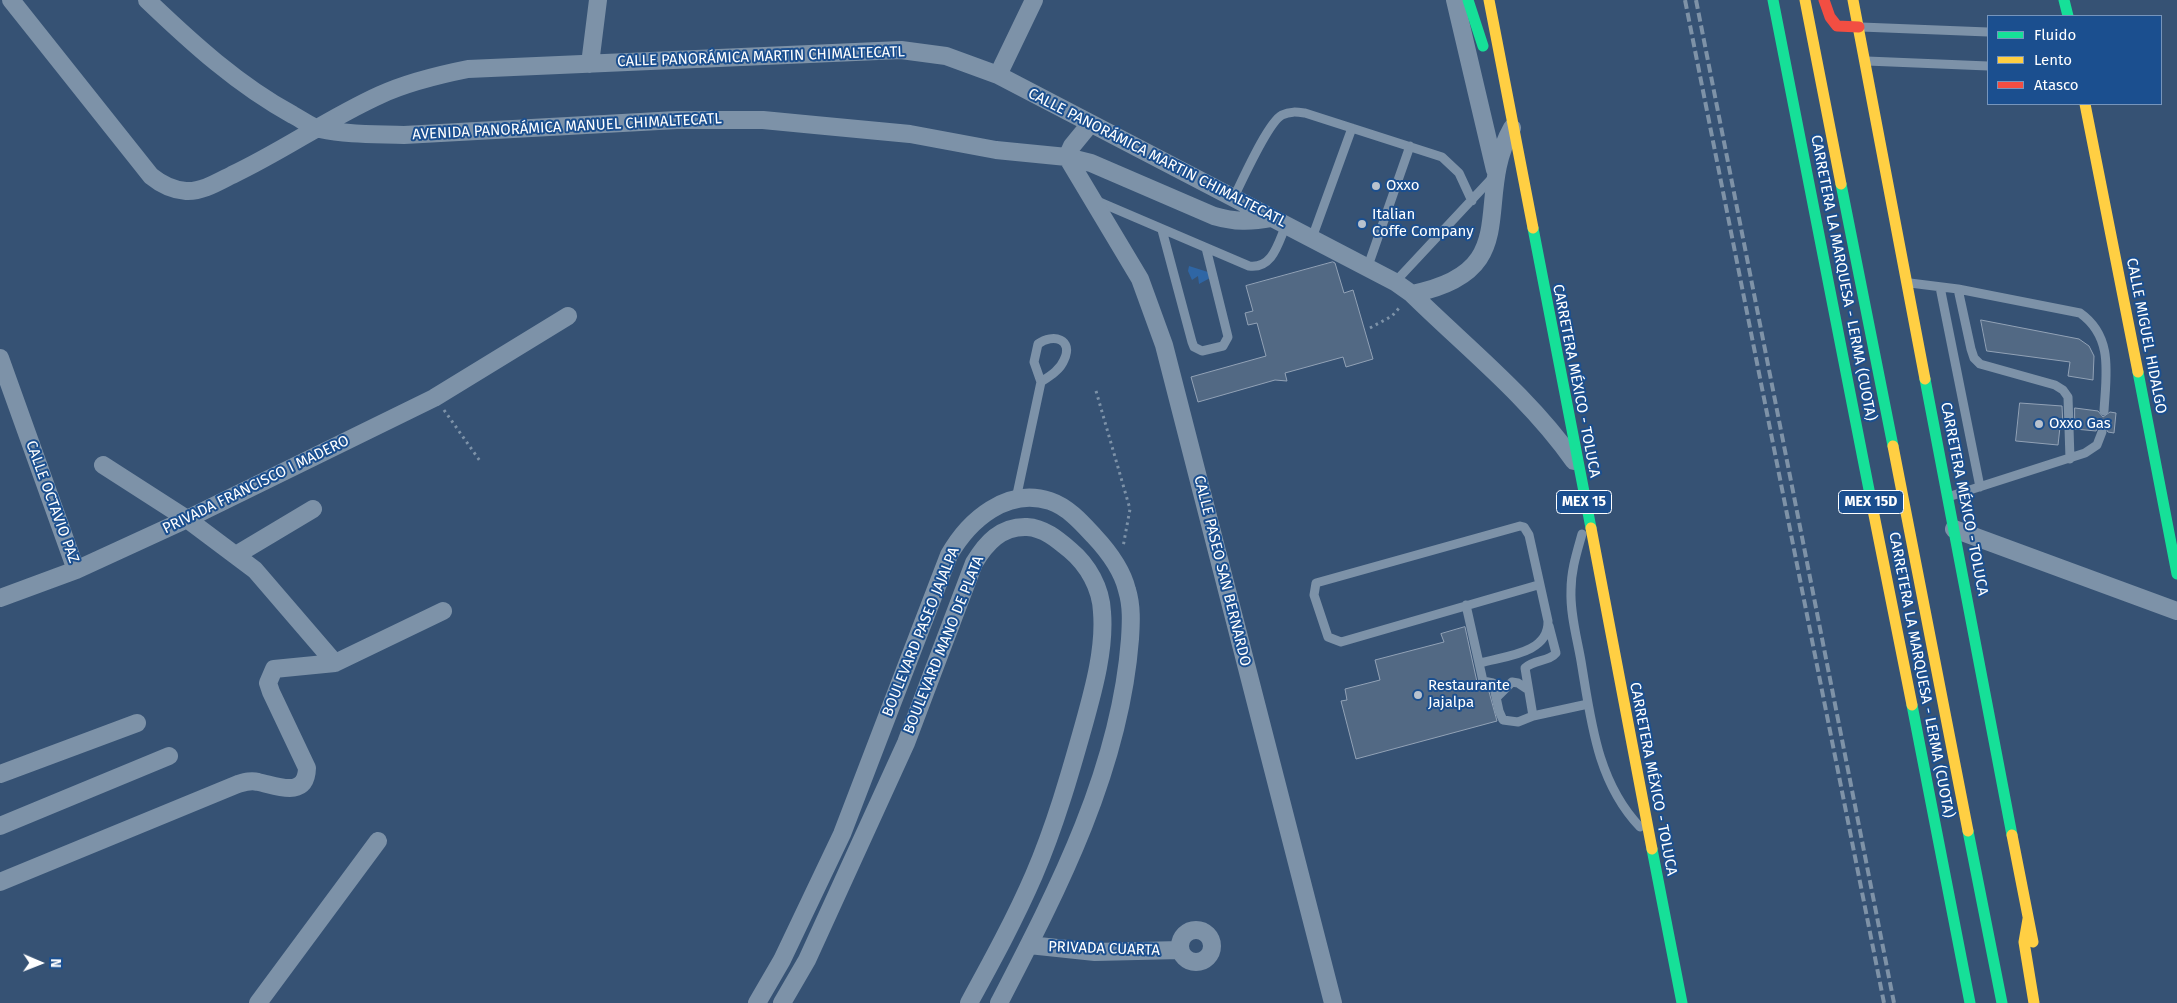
<!DOCTYPE html>
<meta charset="utf-8">
<style>
body{margin:0}
#map{position:relative;width:2177px;height:1003px;overflow:hidden;background:#365274;font-family:"Fira Sans",sans-serif}
canvas{display:block}
.legend{position:absolute;left:1987px;top:15px;width:175px;height:90px;box-sizing:border-box;background:#1b4f8f;border:1px solid #7695bc;margin:0;padding:6px 9px;list-style:none;font-size:15px;color:#fff}
.legend li{display:flex;align-items:center;gap:10px;height:25px}
.legend b{width:25px;border:1px solid #7695bc}
.north{position:absolute;left:15px;top:938px;width:50px;height:50px;-webkit-text-stroke:4px #1b4f8f;paint-order:stroke;rotate:91deg;font-size:14px;font-weight:700;line-height:20px;text-align:center;color:#fff}
.north::after{content:'';display:block;margin:auto;width:18px;height:22px;background:#fff;clip-path:polygon(50% 0,100% 100%,50% 72%,0 100%)}
</style>
<div id="map">
<canvas width="2177" height="1003"></canvas>
<ul class="legend">
<li><b style="height:6px;background:#16e098"></b>Fluido</li>
<li><b style="height:6px;background:#ffcf43"></b>Lento</li>
<li><b style="height:6px;background:#f24e42"></b>Atasco</li>
</ul>
<div class="north">N</div>
</div>
<script>
const c = document.querySelector('canvas').getContext('2d');
c.lineJoin = 'round';
function paint(path, color) { c.fillStyle = color; c.fill(path, 'evenodd'); }
function trace(path, color, width, dash) { c.strokeStyle = color; c.lineWidth = width; c.lineCap = dash ? 'butt' : 'round'; c.setLineDash(dash || []); c.stroke(path); }
function drawText(font, color, halo, rows, align = 'center') {
  c.font = font + ' "Fira Sans",sans-serif'; c.lineWidth = 4; c.setLineDash([]); c.textBaseline = 'middle'; c.strokeStyle = halo; c.fillStyle = color; for (const [text, x, y, turn = 0] of rows) {
    c.save(); c.translate(x, y); c.rotate((+turn || 0) * Math.PI / 180); c.textAlign = isNaN(turn) ? turn : align; if (halo) c.strokeText(text, 0, 0); c.fillText(text, 0, 0); c.restore();
  }
}
paint(new Path2D(`
 M 1189,266 L 1208,272 L 1210,278 L 1199,284 L 1198,276 L 1192,280 L 1188,271 Z`), '#2f66a5');
const building = new Path2D(`
 M 1333,262 L 1335,263 L 1344,293 L 1353,290 L 1373,359 L 1346,367 L 1343,357 L 1285,373 L 1287,381 L 1275,380 L 1198,402 L 1191,377 L 1266,356 L 1257,323 L 1248,325 L 1245,313 L 1253,311 L 1246,286 Z
 M 1981,320 L 2079,339 L 2089,346 L 2094,356 L 2093,380 L 2068,376 L 2070,362 L 1987,351 Z
 M 2020,403 L 2062,406 L 2063,427 L 2060,427 L 2058,445 L 2016,441 Z
 M 2075,408 L 2098,411 L 2103,417 L 2110,412 L 2116,413 L 2114,433 L 2108,432 L 2104,426 L 2098,427 L 2096,431 L 2075,429 Z
 M 1465,627 L 1477,682 L 1483,690 L 1488,688 L 1497,721 L 1356,759 L 1341,701 L 1347,700 L 1345,689 L 1380,680 L 1375,660 L 1444,642 L 1441,634 Z`);
paint(building, '#526984');
trace(building, '#92a2b6', 1);
trace(new Path2D(`
 M 1370,328 L 1392,316 L 1401,306
 M 1096,391 L 1130,509 L 1123,547
 M 444,410 L 480,461`), '#7d92a8', 3, [2.5, 4]);
trace(new Path2D(`
 M 1861,27 L 1988,32
 M 1867,61 L 1988,66
 M 1233,199 C 1242,181 1268,122 1282,115 C 1290,111 1297,112 1305,113 L 1442,157 L 1459,173 L 1472,201
 M 1097,201 L 1249,266 C 1273,269 1278,243 1286,225
 M 1162,230 L 1192,342 L 1194,347 L 1202,351 L 1223,346 L 1228,337 L 1206,248
 M 1312,238 L 1352,128
 M 1368,266 L 1410,146
 M 1395,282 L 1494,176
 M 1910,283 L 1958,289 L 2080,313 C 2114,337 2106,375 2104,411
 M 1940,287 L 1980,487
 M 1958,289 L 1971,349 L 1974,358 L 1980,364 L 2055,385 L 2063,390 L 2068,397 L 2070,459
 M 1951,496 L 2085,453 L 2097,445 L 2102,432
 M 1016,499 L 1041,382 L 1034,362 L 1038,344 C 1053,333 1074,339 1064,360 C 1060,370 1050,376 1041,382
 M 1582,534 C 1577,552 1571,570 1571,590 C 1570,614 1577,638 1581,661 C 1591,721 1597,782 1640,827
 M 1466,605 L 1483,681 L 1493,683 L 1499,711 L 1503,720 L 1518,722 L 1533,716 L 1588,704
 M 1480,663 C 1504,656 1549,654 1548,621 L 1529,535 L 1524,527 L 1520,526 L 1316,583 L 1314,595 L 1328,637 L 1341,642 L 1538,585
 M 1496,698 L 1512,682 L 1518,683 L 1527,689
 M 1533,716 L 1525,668 C 1534,659 1549,662 1556,653 L 1549,626`), '#7d92a8', 9);
trace(new Path2D(`
 M 11,0 L 151,176 C 162,185 172,190 186,191 C 202,192 218,182 232,175 C 283,151 329,118 380,95 C 408,82 438,75 468,69 L 901,50 L 946,56 L 998,75 L 1395,282 L 1412,294 C 1467,348 1529,397 1574,461
 M 147,0 C 192,43 238,85 293,115 C 301,119 311,127 320,129 C 347,135 376,134 404,135 L 677,120 L 763,120 L 815,125 L 910,134 L 996,150 L 1067,157 L 1091,163 L 1214,216 C 1235,222 1250,222 1272,218
 M 1455,0 L 1495,170
 M 590,64 L 598,0
 M 998,75 L 1034,0
 M 1090,124 L 1072,146 L 1067,157 L 1140,279 L 1164,345 L 1333,1003
 M 1412,294 C 1527,271 1471,201 1512,128
 M 0,358 L 76,570
 M 103,465 L 187,519 L 255,570 L 335,663
 M 1954,529 L 2177,611
 M 236,555 L 313,509
 M 0,598 L 76,570 L 187,519 L 434,398 L 568,316
 M 0,774 L 137,723
 M 0,826 L 169,756
 M 0,882 L 238,784 C 245,782 251,780 258,782 C 275,785 306,800 307,768 L 271,692 L 268,683 L 274,669 L 335,663 L 443,611
 M1180 946a16 16 0 1 1 32 0a16 16 0 1 1-32 0Z
 M 1029,945 L 1095,952 L 1180,950
 M 258,1003 L 378,841
 M 757,1003 L 782,960 L 842,834 L 949,555 C 969,520 1007,487 1050,501 C 1068,507 1082,523 1094,536 C 1109,552 1122,569 1127,590 C 1132,606 1131,623 1130,639 C 1120,770 1058,889 999,1003
 M 782,1003 L 807,960 L 906,743 L 974,563 C 986,543 1001,526 1027,527 C 1044,528 1057,539 1070,550 C 1088,565 1101,588 1102,612 C 1105,648 1094,688 1084,724 C 1070,774 1055,826 1034,875 C 1015,919 992,961 969,1003`), '#7d92a8', 18);
trace(new Path2D(`
 M 1468,0 L 1483,46
 M 1773,0 L 1872,505
 M 2064,0 L 2068,16
 M 1841,184 L 1893,446
 M 1533,228 L 1591,528
 M 2138,372 L 2177,574
 M 1925,379 L 2012,835
 M 1912,705 L 1970,1003
 M 1968,831 L 2002,1003
 M 1652,849 L 1682,1003`), '#16e098', 11);
trace(new Path2D(`
 M 1489,0 L 1533,228
 M 1805,0 L 1841,184
 M 1853,0 L 1925,379
 M 2085,104 L 2138,372
 M 1893,446 L 1968,831
 M 1872,505 L 1912,705
 M 1591,528 L 1652,849
 M 2012,835 L 2033,942
 M 2028,919 L 2024,942 L 2034,1003`), '#ffcf43', 11);
trace(new Path2D(`
 M 1824,0 L 1830,17 L 1837,26 L 1859,27`), '#f24e42', 11);
trace(new Path2D(`
 M 1685,0 L 1884,1003
 M 1696,0 L 1894,1003`), '#7e92a7', 4, [9, 4]);
for (const [x, y, r, color] of [
 [1376,186,5,"#b9c2ce"],
 [1362,224,5,"#b9c2ce"],
 [2039,424,5,"#b9c2ce"],
 [1418,695,5,"#b9c2ce"]
]) { const dot = new Path2D(); dot.arc(x, y, r, 0, 2 * Math.PI); c.fillStyle = color; c.fill(dot); trace(dot, '#1b4f8f', 2); }
for (const [x, y, w] of [
 [1584,502,55],
 [1871,502,65]
]) { const box = new Path2D(); box.roundRect(x - w / 2, y - 11.5, w, 23, 4); c.fillStyle = '#1b4f8f'; c.fill(box); trace(box, '#fff', 1); }
drawText('bold 14px', '#fff', null, [
 ["MEX 15",1584,502],
 ["MEX 15D",1871,502]
]);
drawText('15px', '#fff', '#1b4f8f', [
 ["CALLE PANORÁMICA MARTIN CHIMALTECATL",761,57,-2],
 ["AVENIDA PANORÁMICA MANUEL CHIMALTECATL",567,127,-3],
 ["CALLE PANORÁMICA MARTIN CHIMALTECATL",1157,158,27],
 ["CARRETERA LA MARQUESA - LERMA (CUOTA)",1843,278,79],
 ["CALLE MIGUEL HIDALGO",2146,336,79],
 ["CARRETERA MÉXICO - TOLUCA",1576,381,79],
 ["PRIVADA FRANCISCO I MADERO",256,485,-26],
 ["CARRETERA MÉXICO - TOLUCA",1964,499,79],
 ["CALLE OCTAVIO PAZ",52,502,70],
 ["CALLE PASEO SAN BERNARDO",1222,571,76],
 ["BOULEVARD PASEO JAJALPA",921,632,-68],
 ["BOULEVARD MANO DE PLATA",944,645,-68],
 ["CARRETERA LA MARQUESA - LERMA (CUOTA)",1921,675,79],
 ["CARRETERA MÉXICO - TOLUCA",1653,779,79],
 ["PRIVADA CUARTA",1104,949,2]
]);
drawText('15px', '#fff', '#1b4f8f', [
 ["Oxxo",1386,186],
 ["Italian",1372,215],
 ["Coffe Company",1372,232],
 ["Oxxo Gas",2049,424],
 ["Restaurante",1428,686],
 ["Jajalpa",1428,703]
], 'left');
</script>
